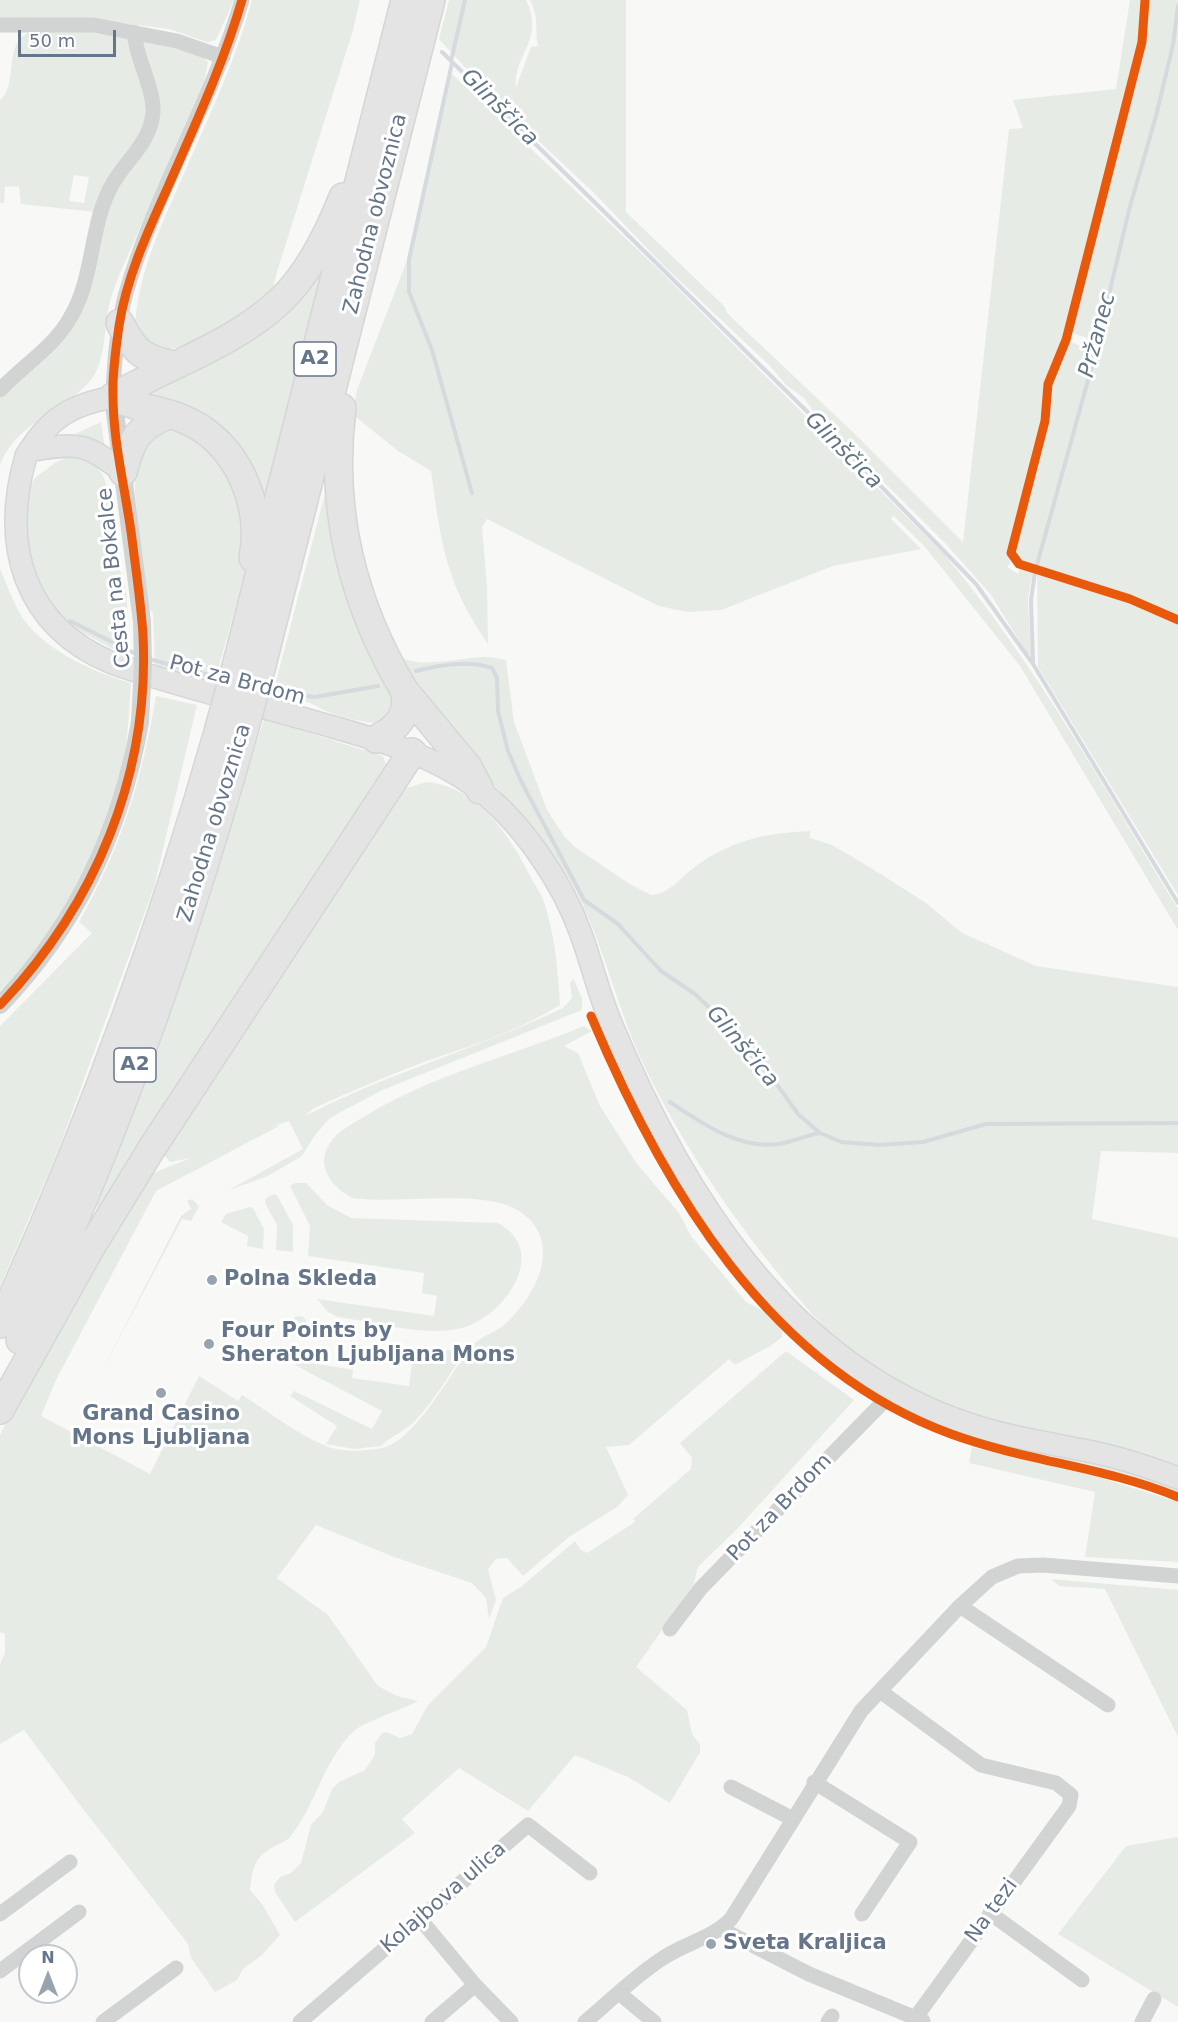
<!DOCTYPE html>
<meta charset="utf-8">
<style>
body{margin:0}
#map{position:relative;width:1178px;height:2022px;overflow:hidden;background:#f8f8f7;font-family:"DejaVu Sans",sans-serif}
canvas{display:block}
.north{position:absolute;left:18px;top:1944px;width:60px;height:60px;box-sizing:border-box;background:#fff;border:2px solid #c1c8d0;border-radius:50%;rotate:0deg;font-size:16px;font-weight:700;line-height:24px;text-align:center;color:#65758a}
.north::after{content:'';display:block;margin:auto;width:21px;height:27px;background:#98a3b0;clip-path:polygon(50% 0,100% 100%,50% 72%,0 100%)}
.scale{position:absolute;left:18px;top:30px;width:98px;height:27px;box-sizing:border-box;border:3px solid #65758a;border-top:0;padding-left:8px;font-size:18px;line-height:21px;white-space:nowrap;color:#65758a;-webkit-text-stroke:4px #fff;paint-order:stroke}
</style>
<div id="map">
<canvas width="1178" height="2022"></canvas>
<div class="north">N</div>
<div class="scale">50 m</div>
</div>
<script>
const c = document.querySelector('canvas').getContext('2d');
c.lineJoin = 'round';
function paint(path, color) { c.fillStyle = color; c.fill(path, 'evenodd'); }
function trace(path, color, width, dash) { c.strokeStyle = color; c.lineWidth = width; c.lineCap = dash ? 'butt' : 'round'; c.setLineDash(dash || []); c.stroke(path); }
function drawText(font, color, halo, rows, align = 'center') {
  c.font = font + ' "DejaVu Sans",sans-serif'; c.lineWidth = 6; c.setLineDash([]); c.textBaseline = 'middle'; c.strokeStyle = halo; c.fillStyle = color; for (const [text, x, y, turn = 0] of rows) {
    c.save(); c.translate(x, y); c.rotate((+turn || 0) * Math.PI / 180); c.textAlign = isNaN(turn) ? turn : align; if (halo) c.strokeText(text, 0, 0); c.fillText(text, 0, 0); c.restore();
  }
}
paint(new Path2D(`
 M 0,0 L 234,0 L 216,40 L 207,42 L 169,29 L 130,24 L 0,19 Z
 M 252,0 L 360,0 L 353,30 L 277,272 L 274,284 L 276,293 C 241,318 201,344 158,352 L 135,331 C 136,272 166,216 189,162 C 212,110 237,56 252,0 Z
 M 449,0 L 526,0 C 545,41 514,53 516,87 L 531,47 L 538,46 C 534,26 540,20 530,0 L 626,0 L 626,212 L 724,306 L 727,313 L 857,436 L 963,542 L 1009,129 L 1023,128 L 1013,100 L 1116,89 L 1130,0 L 1141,0 L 1139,41 L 1063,338 L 1044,382 L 1041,420 L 1007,553 L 1011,563 L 1007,567 L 1018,574 L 1020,569 L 1033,570 L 1028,599 L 1031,654 L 1028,655 L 991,595 L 945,543 L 817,416 L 804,398 L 786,385 L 770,366 L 663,265 L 595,194 L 492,97 L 439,39 Z
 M 1149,0 L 1178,0 L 1178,615 L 1132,595 L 1027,564 L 1017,557 L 1016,552 L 1050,422 L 1051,385 L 1070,342 L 1084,347 L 1087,338 L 1075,334 L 1073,330 L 1146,44 Z
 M 59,27 L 128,37 L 146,90 L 149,117 L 95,212 L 21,204 L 19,186 L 5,187 L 4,203 L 0,203 L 0,100 C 19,86 2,43 30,32 C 38,29 50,29 59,27 ZM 74,175 L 89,177 L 84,203 L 69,201 Z
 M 145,38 L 199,53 L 208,62 L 204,82 L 118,278 C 115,287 111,296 109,305 C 104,328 106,363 90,381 C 64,412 13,424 0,466 L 0,398 L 15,380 L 53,348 L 118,185 L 154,131 L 140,44 Z
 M 449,71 L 658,269 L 944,554 C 1035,663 1104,788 1178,909 L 1178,930 L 1020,666 L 925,547 L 893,515 L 891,519 L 921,549 L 833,566 L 721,610 L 687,612 L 659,606 L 487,519 L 482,527 L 487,587 L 488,644 C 445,582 441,543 431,471 L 398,451 L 352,414 L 357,390 L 406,263 Z
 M 326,257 L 263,508 L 246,472 L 132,393 Z
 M 101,422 L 105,448 L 69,437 Z
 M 184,425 L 237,480 L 246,569 L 214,684 L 155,669 L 153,613 L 148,609 L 135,493 L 135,452 L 149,430 Z
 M 73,455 C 98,458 110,480 108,505 C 107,517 101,528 104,541 C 107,554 117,562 121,573 C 131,600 127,628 124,655 L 63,622 L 26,574 L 23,498 L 35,478 L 56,462 Z
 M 327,486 L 393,690 L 395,704 L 382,724 C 363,722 345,719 326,711 C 319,708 312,703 304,701 C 292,698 285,701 272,697 Z
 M 0,569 C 8,586 15,609 27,624 C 51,653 96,673 131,683 C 129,710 128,738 123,765 C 106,850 59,929 0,991 Z
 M 1037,571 L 1129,603 L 1178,624 L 1178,895 L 1038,667 Z
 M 400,656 C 419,670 465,656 488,657 C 494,657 500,659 506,660 L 514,722 L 547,810 L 564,836 L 575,847 L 628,883 L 651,895 C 669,895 686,872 700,863 C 736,839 768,833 810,831 L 810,838 L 832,845 L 871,868 L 926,903 L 962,933 L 1036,966 L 1178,987 L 1178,1153 L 1101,1151 L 1092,1219 L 1178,1238 L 1178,1466 C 1101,1436 1018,1436 942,1403 C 909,1389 878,1371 849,1349 C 822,1328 798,1298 776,1271 C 723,1205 675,1132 639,1055 C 616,1002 603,945 577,893 C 547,835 496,790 454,741 C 443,729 431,717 422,704 C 413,690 407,671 400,656 Z
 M 156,696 L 197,705 L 154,887 L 58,1151 L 0,1286 L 0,1026 L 92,933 L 79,922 C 121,848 142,780 156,696 Z
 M 264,719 L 383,756 L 388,770 L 95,1226 L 98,1196 L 172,1007 Z
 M 426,782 C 477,786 509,834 530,876 C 535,885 542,895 545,905 C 555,936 558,972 560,1005 C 519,1031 470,1046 424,1062 C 387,1076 350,1092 314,1108 L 305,1116 C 388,1073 479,1048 563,1008 L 572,998 L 570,984 L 573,978 L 582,998 L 582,1010 L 380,1091 L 330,1118 L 315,1135 L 302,1156 L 268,1176 L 229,1190 L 303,1149 L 289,1121 L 273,1126 L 281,1125 L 156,1191 L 56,1380 L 41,1416 L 150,1474 L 199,1376 L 238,1401 L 242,1395 C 268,1411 295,1433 324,1445 C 341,1453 364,1451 382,1448 C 414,1442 451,1373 470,1348 C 477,1338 494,1333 504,1325 C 535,1298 564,1244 522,1213 C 487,1187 397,1205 352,1198 C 330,1186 313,1163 333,1139 C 342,1128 356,1122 367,1115 C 434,1074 512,1056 584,1026 L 592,1031 L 564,1046 L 578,1053 L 600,1106 L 637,1164 L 679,1213 L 691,1236 L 746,1302 L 763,1311 L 782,1331 L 782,1337 L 772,1345 L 735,1365 L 729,1359 L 629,1445 L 606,1447 L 628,1495 L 617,1507 L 569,1537 L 523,1576 L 507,1558 L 496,1559 L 488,1569 L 496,1600 L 489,1619 L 486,1598 L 472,1583 L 394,1557 L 316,1525 L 277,1578 L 328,1615 L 378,1686 L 397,1696 L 418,1701 C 404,1709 365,1722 355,1730 C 324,1759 316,1804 291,1836 C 287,1841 281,1843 275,1846 C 255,1856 252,1868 250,1890 L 262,1904 L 280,1935 L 262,1955 L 243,1969 L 237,1980 L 215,1992 L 191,1958 L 188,1944 L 80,1805 L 24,1730 L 0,1744 L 0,1664 L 5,1653 L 5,1634 L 0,1632 L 0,1435 L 39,1354 L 148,1175 L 191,1158 L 170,1162 L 163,1154 L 404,789 Z
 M 550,889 L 555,892 L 587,981 L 590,1000 L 566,925 Z
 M 295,1183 L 306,1183 L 327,1205 L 351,1218 L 498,1223 C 553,1253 500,1322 457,1329 C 419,1336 375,1322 338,1317 L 328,1312 L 317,1299 L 434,1316 L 437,1296 L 422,1293 L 424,1273 L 308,1256 L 310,1226 L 290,1186 Z
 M 274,1194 L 277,1195 L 293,1225 L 293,1252 L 276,1250 L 277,1225 L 265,1203 L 266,1198 Z
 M 192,1199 L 199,1206 L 191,1221 L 182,1219 L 102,1371 L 181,1216 L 191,1209 L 187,1201 Z
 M 250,1207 L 253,1208 L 264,1229 L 263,1249 L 247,1246 L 248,1236 L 221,1222 L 226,1214 Z
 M291 1324a8 8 0 1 1 16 0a8 8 0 1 1-16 0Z
 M 468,1347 C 451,1371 435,1400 415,1421 C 404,1432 391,1436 381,1446 L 354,1449 L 326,1444 L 337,1426 L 290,1396 L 294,1391 L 372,1429 L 382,1411 L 295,1365 L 294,1360 L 353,1370 L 352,1378 L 409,1386 L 414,1349 L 443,1351 Z
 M 786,1351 L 854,1400 L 738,1528 L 698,1567 L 693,1586 L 636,1667 L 687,1710 L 692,1734 L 700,1744 L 700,1752 L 670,1803 L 628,1777 L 575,1755 L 528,1811 L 459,1768 L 402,1819 L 415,1833 L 295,1922 L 275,1892 L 274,1885 L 280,1877 L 291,1873 L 301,1863 L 311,1825 L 323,1812 L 332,1789 L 339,1782 L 365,1770 L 375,1755 L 375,1743 L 382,1733 L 387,1732 L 400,1738 L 412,1734 L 428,1705 L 486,1647 L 503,1598 L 522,1586 L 575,1541 L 581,1550 L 587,1553 L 635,1522 L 633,1519 L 691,1469 L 692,1458 L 680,1443 Z
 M 972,1447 L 1098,1477 L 1178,1502 L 1178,1562 L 1085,1557 L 1095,1492 L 969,1463 Z
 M 1014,1447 L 1112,1467 L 1178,1488 L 1178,1492 L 1130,1476 Z
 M 1051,1579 L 1178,1590 L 1178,1737 L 1105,1589 L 1059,1586 Z
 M 1178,1837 L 1178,2007 L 1058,1934 L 1126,1846 Z`), '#e7ebe5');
trace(new Path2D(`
 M 442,52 L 838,442 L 976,584 L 1033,664 L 1178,903
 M 451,61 L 465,0
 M 452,63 L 409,260 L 409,292 L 432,350 L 472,493
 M 70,621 L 136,654
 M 149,659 L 223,679
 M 1033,662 L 1031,600 L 1035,572 L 1093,362 L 1129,210 L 1156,116 L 1173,45 L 1178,6
 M 416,671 C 440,665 468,660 492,668 L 497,678 L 498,711 L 508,751 L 521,781 L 584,900 L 618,924 L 661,971 L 695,994 L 719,1017 L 776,1083 L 798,1114 L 820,1133 L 841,1142 L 879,1145 L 923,1142 L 986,1124 L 1178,1123
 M 265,690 L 315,697 L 378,686
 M 670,1102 C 700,1122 739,1150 778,1144 C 792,1142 805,1136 819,1133`), '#d4dade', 4);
const secondary = new Path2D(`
 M 113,397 C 70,405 48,419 26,456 C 0,546 24,626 112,663 C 182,688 255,704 326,725 C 379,740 434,755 478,789 C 522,822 563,883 581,934 C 592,964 599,995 611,1023 C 681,1192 786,1363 969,1424 C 1008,1437 1048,1443 1088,1451 C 1119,1457 1149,1467 1178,1478
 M 34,450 C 78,442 88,444 123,472`);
const motorway = new Path2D(`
 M 120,323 C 135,352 141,358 173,365
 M 113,397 C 168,365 236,344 282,299 C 310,272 329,232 343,197
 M 113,397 C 135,408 160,409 183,419 C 236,440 264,504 253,558
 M 342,408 C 329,510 352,602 404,690 C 411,714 397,729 376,739
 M 123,472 C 132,439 136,428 170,414
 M 238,659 L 405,0
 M 262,665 L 431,0
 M 404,690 L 468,767 L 480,790
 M 0,1324 C 88,1132 160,935 218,732
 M 20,1340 C 113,1148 184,943 242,738
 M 0,1410 L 90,1249 L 152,1148 L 412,752`);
trace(secondary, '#d4d6d7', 24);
trace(motorway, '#d5d6d6', 30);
trace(new Path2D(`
 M 0,25 L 94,25 L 177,41 L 223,57
 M 0,390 C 22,366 54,347 70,318 C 95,277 89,224 113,183 C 127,159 151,142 153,112 C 154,87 136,59 134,32
 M 113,397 C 114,362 117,326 126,293 C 155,192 212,101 242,0
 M 960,1606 L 1108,1705
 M 670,1629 L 701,1588 L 894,1391
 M 880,1691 L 981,1765 L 1056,1783 L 1071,1795 L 1069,1806 L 916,2017
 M 814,1782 L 910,1842 L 862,1914
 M 731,1787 L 793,1819
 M 990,1913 L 1082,1980
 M 0,1914 L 70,1862
 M 420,1919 L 475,1985 L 511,2022
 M 721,1929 L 809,1974 L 923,2021
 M 0,1971 L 79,1912
 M 619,1993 L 654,2022
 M 103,2022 L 176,1968
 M 300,2022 L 528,1825 L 590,1873
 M 432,2022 L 475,1985
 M 585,2022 C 610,2001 635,1976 663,1958 C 685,1943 713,1938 731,1919 L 861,1711 L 960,1606 L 992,1577 L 1018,1566 L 1043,1565 L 1178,1576
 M 828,2022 L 832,2016
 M 1142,2022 L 1154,1999`), '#d2d3d3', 15);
trace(new Path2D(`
 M 113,397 L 142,622
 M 0,1005 C 77,925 121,831 140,722`), '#d2d3d3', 18);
trace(secondary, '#e4e4e4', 21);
trace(motorway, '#e4e4e4', 27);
const motorwayBridge = new Path2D(`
 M 218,732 L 238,659
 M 242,738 L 262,665`);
trace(motorwayBridge, '#d5d6d6', 30, []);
trace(new Path2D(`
 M 140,722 L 143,666 L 142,622`), '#d2d3d3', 18);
trace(motorwayBridge, '#e4e4e4', 27);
trace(new Path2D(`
 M 1145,0 L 1142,42 L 1066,340 L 1048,384 L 1045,421 L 1011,553 L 1019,564 L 1130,599 L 1178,620
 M 0,1005 C 95,905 150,775 143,635 C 141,603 136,571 132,539 C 126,492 113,443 113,396 C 112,373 116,349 119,326 C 126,279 147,233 167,189 C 194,127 223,65 242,0
 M 591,1016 C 663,1187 768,1367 951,1434 C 1025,1461 1105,1467 1178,1497`), '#e8590c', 9);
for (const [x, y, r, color] of [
 [212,1280,6,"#98a3b0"],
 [209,1344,6,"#98a3b0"],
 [161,1393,6,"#98a3b0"],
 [711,1944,6,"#98a3b0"]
]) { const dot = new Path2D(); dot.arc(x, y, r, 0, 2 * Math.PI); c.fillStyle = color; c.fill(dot); trace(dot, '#fff', 2); }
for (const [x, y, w] of [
 [315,359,42],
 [135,1065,42]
]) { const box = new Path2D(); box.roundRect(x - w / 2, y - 17, w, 34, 4.5); c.fillStyle = '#fff'; c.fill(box); trace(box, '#65758a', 1.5); }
drawText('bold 20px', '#65758a', null, [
 ["A2",315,359],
 ["A2",135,1065]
]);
drawText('21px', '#65758a', '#fff', [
 ["Zahodna obvoznica",376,214,-76],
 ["Cesta na Bokalce",115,578,-96],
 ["Pot za Brdom",237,681,15],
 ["Zahodna obvoznica",215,823,-73],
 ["Pot za Brdom",780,1508,-46],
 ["Kolajbova ulica",444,1898,-41],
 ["Na tezi",992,1911,-54]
]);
drawText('bold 21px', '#65758a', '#fff', [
 ["Polna Skleda",224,1280],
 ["Four Points by",221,1332],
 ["Sheraton Ljubljana Mons",221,1356],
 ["Grand Casino",161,1415,"center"],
 ["Mons Ljubljana",161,1439,"center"],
 ["Sveta Kraljica",723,1944]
], 'left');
drawText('italic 22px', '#617785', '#fff', [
 ["Glinščica",499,108,45],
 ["Pržanec",1098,335,-75],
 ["Glinščica",843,451,45],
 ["Glinščica",742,1047,50]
]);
</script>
